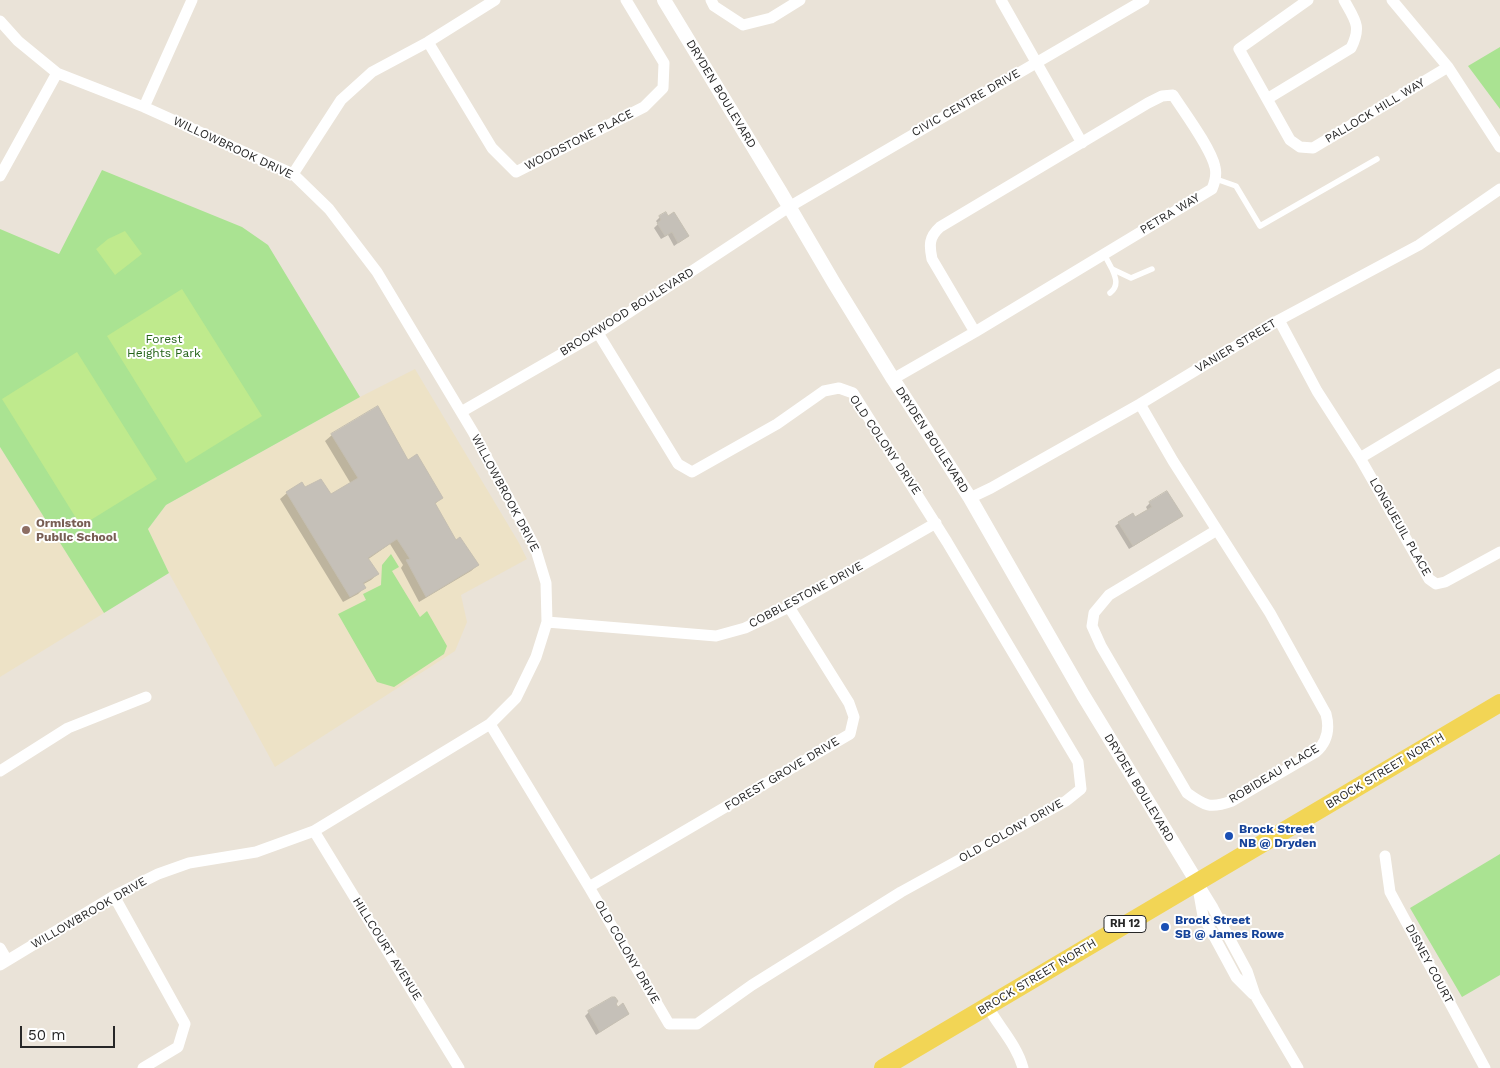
<!DOCTYPE html>
<style>
body{margin:0}
#map{position:relative;width:1500px;height:1068px;overflow:hidden;background:#eae3d8;font-family:"Work Sans",sans-serif}
canvas{display:block}
.scale{position:absolute;left:20px;top:1026px;width:95px;height:22px;box-sizing:border-box;border:2px solid #272727;border-top:0;padding-left:6px;font-size:15px;line-height:18px;white-space:nowrap;color:#272727;-webkit-text-stroke:4px #fff;paint-order:stroke}
</style>
<div id="map">
<canvas width="1500" height="1068"></canvas>
<div class="scale">50 m</div>
</div>
<script>
const c = document.querySelector('canvas').getContext('2d');
c.lineJoin = 'round';
function paint(path, color) { c.fillStyle = color; c.fill(path, 'evenodd'); }
function trace(path, color, width, dash) { c.strokeStyle = color; c.lineWidth = width; c.lineCap = dash ? 'butt' : 'round'; c.setLineDash(dash || []); c.stroke(path); }
function drawText(font, color, halo, rows, align = 'center') {
  c.font = font + ' "Work Sans",sans-serif'; c.lineWidth = 4; c.setLineDash([]); c.textBaseline = 'middle'; c.strokeStyle = halo; c.fillStyle = color; for (const [text, x, y, turn = 0] of rows) {
    c.save(); c.translate(x, y); c.rotate((+turn || 0) * Math.PI / 180); c.textAlign = isNaN(turn) ? turn : align; if (halo) c.strokeText(text, 0, 0); c.fillText(text, 0, 0); c.restore();
  }
}
paint(new Path2D(`
 M 415,369 L 519,543 L 527,559 L 461,595 L 467,622 L 455,651 L 275,767 L 169,573 L 148,529 L 166,505 L 360,397 Z
 M 0,447 L 104,613 L 0,677 Z`), '#ede2c6');
paint(new Path2D(`
 M 1500,47 L 1500,109 L 1468,66 Z
 M 102,170 L 242,227 L 268,245 L 360,397 L 166,505 L 148,529 L 169,573 L 104,613 L 0,447 L 0,229 L 59,254 Z
 M 391,554 L 399,567 L 392,571 L 420,617 L 427,611 L 447,646 L 444,654 L 394,687 L 377,682 L 338,614 L 366,600 L 363,594 L 381,585 L 382,565 Z
 M 1500,854 L 1500,975 L 1462,997 L 1410,908 Z`), '#aae392');
paint(new Path2D(`
 M 125,231 L 142,254 L 115,275 L 96,249 L 108,239 Z
 M 182,289 L 262,416 L 186,463 L 107,336 Z
 M 77,352 L 157,479 L 81,526 L 2,399 Z`), '#bfea8d');
paint(new Path2D(`
 M 660,217 L 688,236 L 674,246 L 668,235 L 661,239 L 654,228 L 658,224 L 656,221 Z
 M 332,435 L 408,462 L 441,498 L 434,505 L 455,542 L 478,565 L 471,571 L 419,602 L 401,568 L 403,565 L 390,544 L 367,560 L 378,574 L 371,580 L 362,585 L 364,588 L 358,594 L 343,602 L 280,499 L 287,493 L 302,484 L 305,488 L 331,496 L 351,484 L 325,441 Z
 M 1150,503 L 1177,519 L 1129,549 L 1115,526 L 1119,523 L 1135,519 L 1148,511 L 1146,507 Z
 M 617,1008 L 628,1014 L 596,1035 L 585,1016 L 589,1012 Z`), '#0003');
const building = new Path2D(`
 M 666,212 L 668,216 L 674,212 L 689,236 L 678,243 L 672,232 L 665,236 L 657,223 L 661,220 L 659,216 Z
 M 378,406 L 408,460 L 417,454 L 443,498 L 435,503 L 456,540 L 460,537 L 479,565 L 426,597 L 406,560 L 410,559 L 397,539 L 368,558 L 379,574 L 363,583 L 366,588 L 350,597 L 286,492 L 302,482 L 305,487 L 321,479 L 331,494 L 358,478 L 331,434 Z
 M 1167,491 L 1183,516 L 1133,546 L 1118,522 L 1133,513 L 1135,517 L 1152,507 L 1149,502 Z
 M 612,997 L 615,997 L 618,1001 L 616,1004 L 618,1007 L 623,1003 L 629,1014 L 600,1032 L 588,1011 Z`);
paint(building, '#c5c0b8');
trace(building, '#c5bfb2', 1);
trace(new Path2D(`
 M 1216,179 L 1236,186 L 1260,226 L 1377,159
 M 1104,254 L 1112,269 L 1131,278 L 1152,269
 M 1110,293 C 1119,286 1116,278 1112,269`), '#fff', 5.5);
trace(new Path2D(`
 M 711,0 L 714,6 L 743,25 L 771,18 L 800,0
 M 1001,0 L 1082,143
 M 1308,0 L 1239,49 L 1290,140 L 1300,147 L 1313,148 L 1448,67
 M 1392,0 L 1448,67 L 1500,147
 M 0,21 L 18,41 L 57,73 L 144,107 L 293,174 L 329,209 L 377,272 L 473,432 L 535,547 L 546,583 L 547,622 L 536,657 L 516,698 L 490,724 L 314,831 L 256,852 L 189,863 L 158,874 L 114,896 L 0,965
 M 428,42 L 492,148 L 516,172 L 644,107 L 663,88 L 664,63 L 626,0
 M 1267,99 L 1351,48 C 1362,26 1355,20 1344,0
 M 144,107 L 192,0
 M 293,174 L 341,100 L 372,72 L 428,42 L 495,0
 M 0,176 L 57,73
 M 1279,320 L 1317,391 L 1360,458 L 1429,579 L 1436,584 L 1445,582 L 1500,552
 M 893,379 L 975,332 L 1212,189 C 1215,182 1217,175 1215,167 C 1211,148 1184,112 1173,95 L 1162,96 L 1148,103 L 940,227 C 929,237 929,245 932,259 L 975,332
 M 1140,404 L 1173,461 L 1270,613 L 1326,714 C 1330,729 1327,742 1316,752 L 1232,801 C 1210,809 1205,806 1187,793 L 1101,646 L 1092,626 L 1094,613 L 1109,595 L 1217,530
 M 461,412 L 598,333 L 789,207 L 1144,0
 M 1360,458 L 1500,374
 M 970,498 L 991,488 L 1140,404 L 1279,320 L 1419,245 L 1500,189
 M 547,622 L 716,636 L 745,628 L 789,607 L 936,523
 M 490,724 L 589,887 L 669,1024 L 697,1024 L 752,985 L 901,892 L 1066,801 L 1081,789 L 1078,762 L 947,542 L 853,393 L 839,388 L 824,391 L 777,424 L 692,472 L 678,464 L 598,333
 M 0,771 L 68,728 L 146,697
 M 314,831 L 459,1068
 M 1385,856 L 1390,892 L 1485,1068
 M 1197,882 L 1213,908 L 1247,971 L 1255,995 L 1298,1068
 M 589,887 L 850,734 L 854,717 L 849,703 L 789,607
 M 1198,888 L 1203,916 L 1236,977 L 1253,994
 M 114,896 L 185,1024 L 178,1047 L 143,1068
 M 0,948 L 7,960
 M 988,1007 C 999,1027 1017,1045 1023,1068`), '#fff', 11);
trace(new Path2D(`
 M 664,0 L 780,191 L 834,283 L 893,379 L 970,498 L 1083,695 L 1197,882`), '#fff', 14);
trace(new Path2D(`
 M 883,1068 L 1500,703`), '#f2d555', 18);
for (const [x, y, r, color] of [
 [26,530,5,"#8d6e63"],
 [1229,836,5,"#1a4fb4"],
 [1165,927,5,"#1a4fb4"]
]) { const dot = new Path2D(); dot.arc(x, y, r, 0, 2 * Math.PI); c.fillStyle = color; c.fill(dot); trace(dot, '#fff', 2); }
for (const [x, y, w] of [
 [1125,924,42]
]) { const box = new Path2D(); box.roundRect(x - w / 2, y - 8.5, w, 17, 4); c.fillStyle = '#fff'; c.fill(box); trace(box, '#272727', 1); }
drawText('bold 11px', '#272727', null, [
 ["RH 12",1125,924]
]);
drawText('12px', '#272727', '#fff', [
 ["DRYDEN BOULEVARD",721,94,59],
 ["CIVIC CENTRE DRIVE",966,103,-30],
 ["PALLOCK HILL WAY",1375,111,-31],
 ["WOODSTONE PLACE",579,140,-27],
 ["WILLOWBROOK DRIVE",233,148,25],
 ["PETRA WAY",1170,214,-31],
 ["BROOKWOOD BOULEVARD",627,312,-32],
 ["VANIER STREET",1236,346,-31],
 ["DRYDEN BOULEVARD",932,440,57],
 ["OLD COLONY DRIVE",885,445,56],
 ["WILLOWBROOK DRIVE",505,493,62],
 ["LONGUEUIL PLACE",1400,527,60],
 ["COBBLESTONE DRIVE",806,595,-28],
 ["BROCK STREET NORTH",1385,771,-31],
 ["FOREST GROVE DRIVE",782,774,-31],
 ["ROBIDEAU PLACE",1274,774,-31],
 ["DRYDEN BOULEVARD",1139,788,59],
 ["OLD COLONY DRIVE",1011,831,-29],
 ["WILLOWBROOK DRIVE",89,913,-30],
 ["HILLCOURT AVENUE",387,949,58],
 ["OLD COLONY DRIVE",627,952,60],
 ["DISNEY COURT",1429,964,62],
 ["BROCK STREET NORTH",1037,977,-31]
]);
drawText('12px', '#246318', '#fff', [
 ["Forest",164,339],
 ["Heights Park",164,353]
]);
drawText('bold 12px', '#785e54', '#fff', [
 ["Ormiston",36,523],
 ["Public School",36,537]
], 'left');
drawText('bold 12px', '#164399', '#fff', [
 ["Brock Street",1239,829],
 ["NB @ Dryden",1239,843],
 ["Brock Street",1175,920],
 ["SB @ James Rowe",1175,934]
], 'left');
</script>
